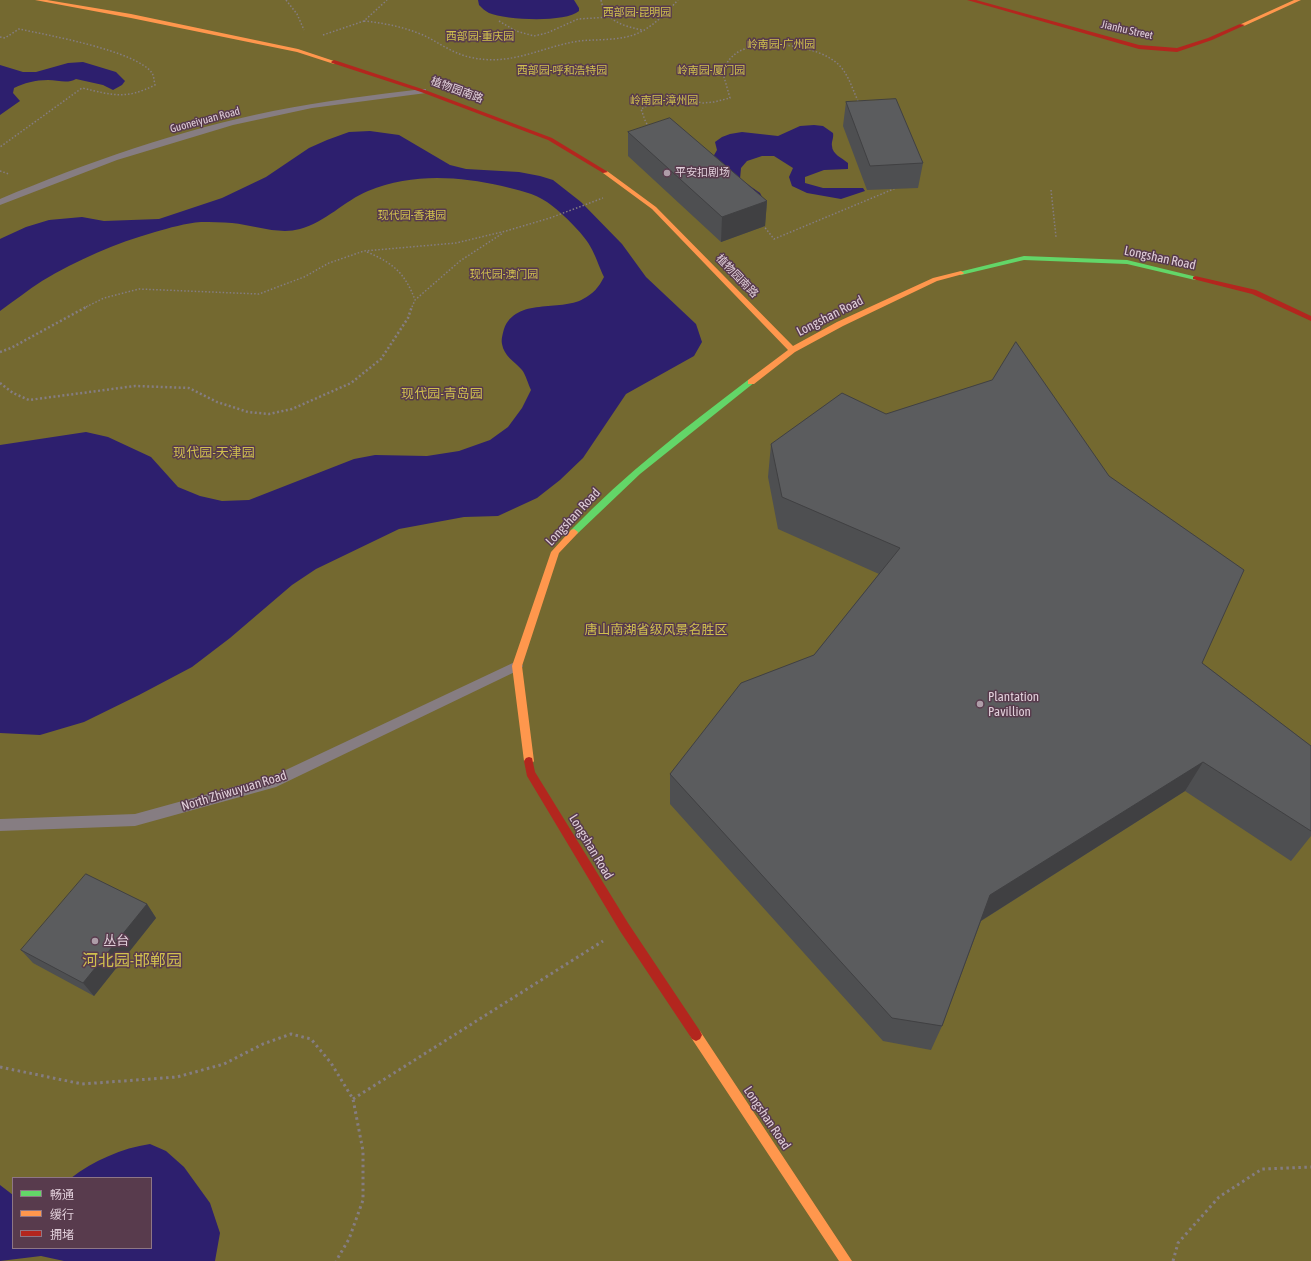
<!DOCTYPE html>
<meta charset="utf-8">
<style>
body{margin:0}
#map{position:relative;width:1311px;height:1261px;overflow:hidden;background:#52414c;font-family:"Asap Condensed","Noto Sans SC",sans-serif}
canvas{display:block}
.legend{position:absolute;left:12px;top:1177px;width:140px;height:72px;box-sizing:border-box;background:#583b4d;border:1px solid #8e7685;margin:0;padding:5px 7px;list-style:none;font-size:12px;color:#e0ced9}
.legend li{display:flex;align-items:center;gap:8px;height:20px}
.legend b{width:20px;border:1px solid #8e7685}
</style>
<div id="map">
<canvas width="1311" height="1261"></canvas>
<ul class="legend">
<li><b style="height:5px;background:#63d668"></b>畅通</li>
<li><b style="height:5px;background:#ff974d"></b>缓行</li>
<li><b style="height:5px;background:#b3261e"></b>拥堵</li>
</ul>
</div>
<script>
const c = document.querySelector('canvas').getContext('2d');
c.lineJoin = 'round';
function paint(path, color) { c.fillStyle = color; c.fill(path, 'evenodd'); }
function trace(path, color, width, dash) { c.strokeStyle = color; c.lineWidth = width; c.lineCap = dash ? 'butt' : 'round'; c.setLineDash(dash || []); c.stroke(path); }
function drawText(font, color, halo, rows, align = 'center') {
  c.font = font + ' "Asap Condensed","Noto Sans SC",sans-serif'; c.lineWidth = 3; c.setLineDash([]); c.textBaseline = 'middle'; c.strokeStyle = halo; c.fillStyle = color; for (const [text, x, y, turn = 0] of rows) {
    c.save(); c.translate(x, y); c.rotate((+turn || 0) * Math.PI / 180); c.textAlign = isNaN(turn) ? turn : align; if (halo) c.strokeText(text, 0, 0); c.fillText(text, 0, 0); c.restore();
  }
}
paint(new Path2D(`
 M 0,0 L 1311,0 L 1311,1261 L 0,1261 ZM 13,1178 L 151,1178 L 151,1248 L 13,1248 Z`), '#746930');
paint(new Path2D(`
 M 478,0 L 574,0 L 579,8 L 579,11 C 565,23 506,20 489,13 C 485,11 482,8 479,5 Z
 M 83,62 L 116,72 L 125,81 L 122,85 L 113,90 L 103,85 L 76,79 C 67,84 58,80 48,80 C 35,80 24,83 14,88 L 13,93 L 20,101 L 0,115 L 0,65 L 23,72 L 36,72 L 68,63 Z
 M 814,125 L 823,126 L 833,133 C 834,138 831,142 832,146 C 832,154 842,158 848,163 L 848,169 L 824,170 L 805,177 L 805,183 L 823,188 L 863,188 L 865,191 L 841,199 L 807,193 L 792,186 L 789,177 L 793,168 L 774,156 L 762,156 L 747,161 L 741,168 L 740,179 L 760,193 L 762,197 L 741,204 L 713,157 L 717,150 L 715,142 L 722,137 L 730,134 L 742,132 L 778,136 L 800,126 Z
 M 370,131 L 399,135 L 450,165 L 466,169 L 519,172 L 540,176 L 553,180 L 581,202 L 622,244 L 646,277 L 696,324 L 702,342 L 694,356 L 626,394 L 583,458 L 560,480 L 537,498 L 498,516 L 464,517 L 399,529 L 316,569 L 292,585 L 230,638 L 192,667 L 139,695 L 84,722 L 40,735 L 0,733 L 0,445 L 86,432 L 108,437 L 151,457 L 178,487 L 200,496 L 222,501 L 249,500 L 354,459 L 375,455 L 427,456 L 459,451 L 490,440 L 508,427 L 522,408 L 531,390 C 528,384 526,375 522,370 C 514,361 504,356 502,344 C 501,339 503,333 504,329 C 516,297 560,312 583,299 C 593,294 599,287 604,277 C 599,267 596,256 590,246 C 584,234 559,210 547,202 C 534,193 518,190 502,186 C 457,176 412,173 368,191 C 344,201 326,222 300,229 C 278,235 254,225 232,223 C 222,222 211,222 201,222 C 186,223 169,228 155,232 C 116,243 77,260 42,281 C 28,290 14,301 0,311 L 0,239 L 2,238 L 26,227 L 49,220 L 82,217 L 104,221 L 159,219 L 222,198 L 266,177 L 309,148 L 327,140 L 349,132 Z
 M 150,1144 L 166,1151 L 184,1167 L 210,1203 L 220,1233 L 215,1261 L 64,1261 L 41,1256 L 0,1261 L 0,1185 L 13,1195 L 13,1248 L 151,1248 L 151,1178 L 71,1178 C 93,1161 122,1148 150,1144 Z`), '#2d1f6e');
trace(new Path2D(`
 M 286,0 L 297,14 L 304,30
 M 601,0 C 605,21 623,26 642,30
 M 364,21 C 384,23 404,27 423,35 C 438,42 452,53 469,57 C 511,67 540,47 579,41 C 598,39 618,41 636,34 C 653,27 666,13 678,0
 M 499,21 L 516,31 L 534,36 L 547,33 L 578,19 L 610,17
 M 323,35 L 364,21 L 387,0
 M 0,37 L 5,38 L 19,29 C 47,35 137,51 152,73 C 154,76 154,81 155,85 C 125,100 113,95 82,88 L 0,147
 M 650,126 L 646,123 L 641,109 L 655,102 L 670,98 L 680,98 L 703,103 L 714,102 L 730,98 L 722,70 C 727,63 730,57 738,52 C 763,38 819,45 839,65 C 849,75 853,91 859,103
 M 0,171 L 9,174
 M 1051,190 L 1056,237
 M 763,225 L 774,239 L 896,188
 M 367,252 C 393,263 405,273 415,300
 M 86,307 L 104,298 L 139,289 L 259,294 L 304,277 L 329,263 L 364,251 L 456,243 L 506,231 L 550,218 L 603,198
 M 412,307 L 415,300 L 460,261 L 503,233`), '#857d82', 1.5, [1.5, 2]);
trace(new Path2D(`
 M 0,352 L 11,348 L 88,306
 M 0,383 L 13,393 L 29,400 L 135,386 L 189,388 L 217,402 L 248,412 L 269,414 L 292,409 L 351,383 L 381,359 L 408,318 L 412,306`), '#857d82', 2.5, [2, 2.5]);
trace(new Path2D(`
 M 0,1067 L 82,1084 L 177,1077 L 224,1064 L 263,1044 L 291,1034 L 311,1039 L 331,1063 L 353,1099 L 363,1151 L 363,1200 L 349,1239 L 336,1261
 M 353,1099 L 603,941
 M 1173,1261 L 1178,1243 L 1219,1197 L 1262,1169 L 1311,1167`), '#857d82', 3, [2.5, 3.5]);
paint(new Path2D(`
 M 423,89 L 426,89 L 426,93 L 312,108 L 233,125 L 117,160 L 0,205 L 0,199 C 88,162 179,130 273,111 C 323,101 373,95 423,89 Z
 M 517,661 L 521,663 L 523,666 L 521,669 L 276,787 L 135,826 L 0,831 L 0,819 L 135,814 L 273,776 Z`), '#867d82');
paint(new Path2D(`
 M 1024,256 L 1127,260 L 1197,277 L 1198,278 L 1195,280 L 1127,264 L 1024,260 L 961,275 L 958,273 L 959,272 Z
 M 748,380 L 751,380 L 755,382 L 640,474 L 577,534 L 571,534 L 570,532 L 571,530 C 625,474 686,427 748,380 Z`), '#63d668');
paint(new Path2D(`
 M 35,0 L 47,0 L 131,14 L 298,49 L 337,62 L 334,64 L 297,52 L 131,18 Z
 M 1294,0 L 1301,0 L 1244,26 L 1239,25 Z
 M 603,171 L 607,171 L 656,207 L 793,346 L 837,322 L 933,278 L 961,271 L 964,273 L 963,274 L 937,281 L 843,326 L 795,352 L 754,384 L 748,384 L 748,380 L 788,350 L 652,209 L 603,173 Z
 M 574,529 L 578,532 L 577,534 L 559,553 L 522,666 L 534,761 L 532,764 L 529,765 L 526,764 L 524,761 L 512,666 L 551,552 L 571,530 Z
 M 696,1029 L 700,1031 L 852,1261 L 839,1261 L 692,1039 L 690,1035 L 692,1031 Z`), '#ff974d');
paint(new Path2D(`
 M 967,0 L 976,0 L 1139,45 L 1177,48 L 1208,38 L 1240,24 L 1245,25 L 1212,40 L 1177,52 L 1139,49 Z
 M 334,60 L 425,90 L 552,138 L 608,172 L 603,173 L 548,140 L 421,92 L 332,63 L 331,62 Z
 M 1195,276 L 1256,290 L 1311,316 L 1311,321 L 1252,294 L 1193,279 L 1193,277 Z
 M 529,757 L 532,758 L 535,772 L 628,923 L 700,1031 L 702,1035 L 700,1039 L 696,1041 L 692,1039 L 620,931 L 527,776 L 524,761 L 526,758 Z`), '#b3261e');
paint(new Path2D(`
 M 846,102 L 923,163 L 918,188 L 867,190 L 843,126 Z
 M 628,132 L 767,201 L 765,226 L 721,242 L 628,156 Z
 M 771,444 L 1202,663 L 1311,746 L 1311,836 L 1291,861 L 1185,791 L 981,921 L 942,1026 L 931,1050 L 883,1041 L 670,804 L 670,774 L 814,655 L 879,574 L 778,529 L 768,477 Z
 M 147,904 L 156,918 L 94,996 L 33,963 L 21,950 Z`), '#4e4f51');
paint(new Path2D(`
 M 767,201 L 765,226 L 721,242 L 722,217 Z
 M 1203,762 L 1185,791 L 979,922 L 990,895 Z
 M 147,904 L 156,918 L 94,996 L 83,983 Z`), '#404042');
const building = new Path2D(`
 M 896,99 L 923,163 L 870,166 L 846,102 Z
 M 670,118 L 767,201 L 722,217 L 628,132 Z
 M 1016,342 L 1109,476 L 1244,570 L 1202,663 L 1311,746 L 1311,831 L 1203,762 L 990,895 L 942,1026 L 892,1018 L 670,774 L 741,683 L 814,655 L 900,548 L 782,497 L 771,444 L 842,393 L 886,414 L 992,380 Z
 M 86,874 L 147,904 L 83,983 L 21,950 Z`);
paint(building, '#5b5c5e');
trace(building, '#404042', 1);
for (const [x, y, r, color] of [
 [667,173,4,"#ae9da8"],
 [980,704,4,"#ae9da8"],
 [95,941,4,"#ae9da8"]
]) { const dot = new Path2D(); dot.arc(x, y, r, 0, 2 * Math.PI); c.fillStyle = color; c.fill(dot); trace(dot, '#583b4d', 1.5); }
drawText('11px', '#d0c04e', '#583b4d', [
 ["西部园-昆明园",637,13],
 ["西部园-重庆园",480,37],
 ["岭南园-广州园",781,45],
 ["西部园-呼和浩特园",562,71],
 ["岭南园-厦门园",711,71],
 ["岭南园-漳州园",664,101],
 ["现代园-香港园",412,216],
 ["现代园-澳门园",504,275]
]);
drawText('11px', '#e0ced9', '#583b4d', [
 ["Jianhu Street",1127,30,13],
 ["植物园南路",457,90,20],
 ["Guoneiyuan Road",205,120,-15],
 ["植物园南路",737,276,46]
]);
drawText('11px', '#e0ced9', '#583b4d', [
 ["平安扣剧场",675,173]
], 'left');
drawText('13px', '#e0ced9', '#583b4d', [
 ["Longshan Road",1160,258,12],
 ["Longshan Road",830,316,-27],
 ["Longshan Road",573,517,-47],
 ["North Zhiwuyuan Road",234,791,-17],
 ["Longshan Road",591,847,59],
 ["Longshan Road",767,1118,56]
]);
drawText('13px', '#d0c04e', '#583b4d', [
 ["现代园-青岛园",442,394],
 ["现代园-天津园",214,453],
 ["唐山南湖省级风景名胜区",656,630]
]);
drawText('13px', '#e0ced9', '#583b4d', [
 ["Plantation",988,697],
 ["Pavillion",988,712],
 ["丛台",103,941]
], 'left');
drawText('16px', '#d0c04e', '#583b4d', [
 ["河北园-邯郸园",132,961]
]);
</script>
